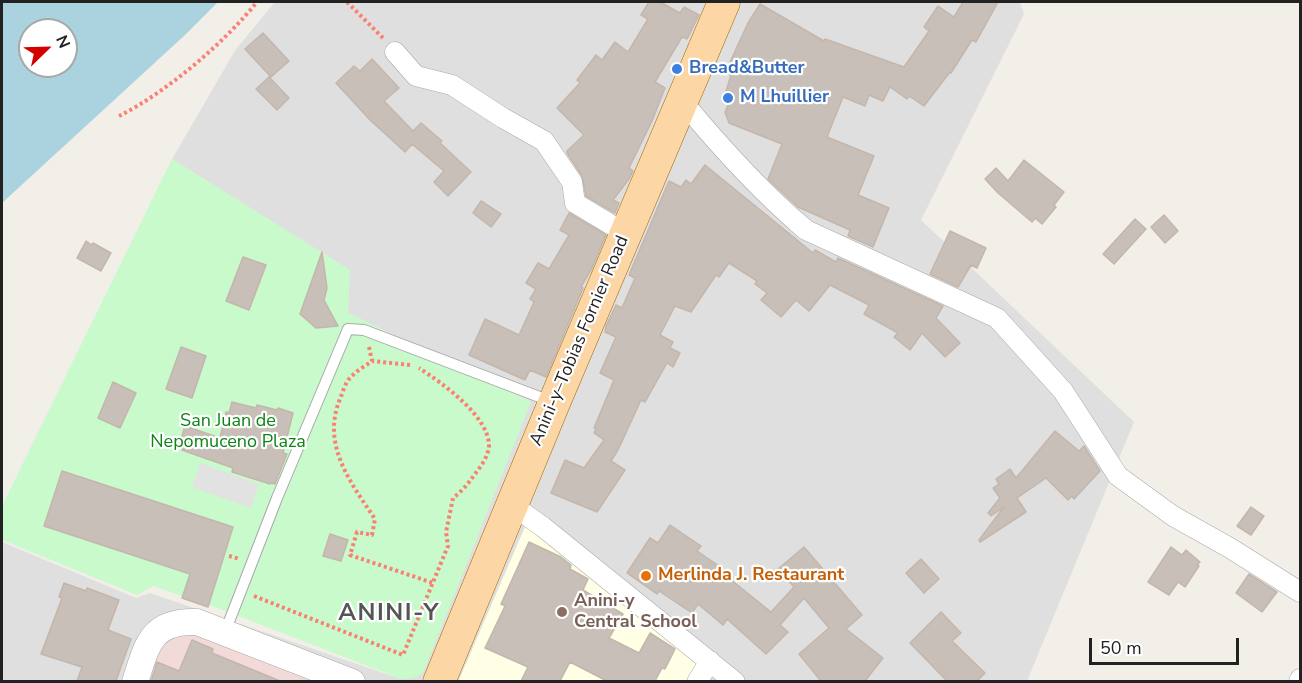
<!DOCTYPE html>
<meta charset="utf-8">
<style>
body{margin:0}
#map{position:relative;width:1302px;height:683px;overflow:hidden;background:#f2efe9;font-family:"Nunito Sans",sans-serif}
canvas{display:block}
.frame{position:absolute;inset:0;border:3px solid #222;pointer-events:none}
.north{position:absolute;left:18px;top:18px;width:60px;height:60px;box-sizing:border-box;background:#fff;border:2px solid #a7a7a7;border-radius:50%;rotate:67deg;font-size:16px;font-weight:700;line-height:24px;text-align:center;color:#222}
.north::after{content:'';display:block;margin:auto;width:21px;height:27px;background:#d40000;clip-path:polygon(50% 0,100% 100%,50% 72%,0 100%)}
.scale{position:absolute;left:1089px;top:638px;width:150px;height:27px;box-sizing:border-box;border:3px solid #222;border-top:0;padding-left:8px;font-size:18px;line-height:21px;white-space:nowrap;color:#222;-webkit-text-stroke:4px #fff;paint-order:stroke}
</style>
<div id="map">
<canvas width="1302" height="683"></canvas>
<div class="frame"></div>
<div class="north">N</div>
<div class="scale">50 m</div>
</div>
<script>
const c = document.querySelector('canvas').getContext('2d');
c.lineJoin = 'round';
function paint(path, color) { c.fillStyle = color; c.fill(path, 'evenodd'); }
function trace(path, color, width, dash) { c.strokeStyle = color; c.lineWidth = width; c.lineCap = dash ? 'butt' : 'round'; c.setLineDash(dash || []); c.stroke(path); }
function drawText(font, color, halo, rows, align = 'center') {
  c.font = font + ' "Nunito Sans",sans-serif'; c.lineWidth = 4.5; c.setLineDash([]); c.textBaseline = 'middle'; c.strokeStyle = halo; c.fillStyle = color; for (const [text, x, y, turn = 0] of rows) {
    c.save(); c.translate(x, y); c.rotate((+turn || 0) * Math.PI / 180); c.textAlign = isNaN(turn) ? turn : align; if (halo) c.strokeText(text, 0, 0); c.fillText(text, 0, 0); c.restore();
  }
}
paint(new Path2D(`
 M 275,2 L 1020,2 L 1024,14 L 921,220 L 1134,422 L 1027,681 L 2,681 L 2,542 L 136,598 L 150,593 L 401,679 L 531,402 L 348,313 L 349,270 L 172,159 L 236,49 Z`), '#e0dfdf');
paint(new Path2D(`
 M 186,634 L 195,634 L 329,682 L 147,682 L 155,658 L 174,638 Z`), '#f2dad9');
paint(new Path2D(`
 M 525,527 L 577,561 L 697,664 L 687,681 L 458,682 Z`), '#ffffe5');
paint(new Path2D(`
 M 172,159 L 350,270 L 348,313 L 531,402 L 423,673 L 413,678 L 401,679 L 223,610 L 153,586 L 137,595 L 2,540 L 2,506 Z`), '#c8facc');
paint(new Path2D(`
 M 200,463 L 259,484 L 251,508 L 192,487 Z`), '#e2e2e2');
paint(new Path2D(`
 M 2,2 L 218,2 L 185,35 L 2,203 ZM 30,30 L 66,30 L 66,66 L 30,66 Z`), '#aad3df');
const building = new Path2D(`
 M 649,2 L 660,2 L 680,13 L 684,7 L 699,15 L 687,39 L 682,37 L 655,82 L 665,88 L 652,121 L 629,168 L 633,171 L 629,179 L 613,200 L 619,203 L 615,213 L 586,196 L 582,176 L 567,153 L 567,151 L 584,135 L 557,108 L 580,83 L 577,80 L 596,55 L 602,60 L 615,42 L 628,52 L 648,19 L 641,15 Z
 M 963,2 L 998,2 L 976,42 L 972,40 L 951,73 L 950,72 L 924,106 L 909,96 L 907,99 L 890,87 L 883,101 L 869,95 L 865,106 L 843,97 L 827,137 L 874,156 L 858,195 L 889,208 L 873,247 L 848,236 L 850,230 L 798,207 L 768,179 L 782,144 L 729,123 L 725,112 L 729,103 L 723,101 L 731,75 L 725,73 L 748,23 L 760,4 L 824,41 L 825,39 L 904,67 L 929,31 L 924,27 L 938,6 L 954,17 Z
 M 263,33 L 289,61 L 271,77 L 245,49 Z
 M 372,59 L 399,88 L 384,101 L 413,131 L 421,123 L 442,141 L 440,143 L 471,172 L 448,196 L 434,182 L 444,171 L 412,144 L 405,152 L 370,120 L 336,83 L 354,66 L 360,71 Z
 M 269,77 L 289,98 L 277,110 L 256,89 Z
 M 1024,160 L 1064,192 L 1054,205 L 1056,207 L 1042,224 L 1035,218 L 1032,222 L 998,193 L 985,179 L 996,168 L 1008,181 Z
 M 705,165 L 813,253 L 815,250 L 836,262 L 838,258 L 943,306 L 936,318 L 960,343 L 945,357 L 922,333 L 910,350 L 894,337 L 898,333 L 864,314 L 869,305 L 830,285 L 809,311 L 796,300 L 781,317 L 761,300 L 767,293 L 755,284 L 757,281 L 729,263 L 719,277 L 716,275 L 691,312 L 675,306 L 660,335 L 673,342 L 670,348 L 680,353 L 673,367 L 667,363 L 645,402 L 641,400 L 618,450 L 611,461 L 625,470 L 597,512 L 551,493 L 565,460 L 584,468 L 604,440 L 594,433 L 596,429 L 594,428 L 614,380 L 600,373 L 616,337 L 605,332 L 606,326 L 616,305 L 622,308 L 635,278 L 629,275 L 669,181 L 681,187 L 686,180 L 691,184 Z
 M 481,201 L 501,214 L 491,227 L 473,213 Z
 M 569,213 L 606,235 L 592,268 L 581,287 L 583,288 L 546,377 L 530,370 L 525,380 L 469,355 L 485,319 L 519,335 L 534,302 L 530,299 L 536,289 L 526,283 L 538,263 L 549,269 L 569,235 L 560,230 Z
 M 1164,215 L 1178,231 L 1165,243 L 1151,227 Z
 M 1135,219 L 1146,229 L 1114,264 L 1103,254 Z
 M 950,231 L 986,248 L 977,268 L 971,265 L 958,287 L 930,274 Z
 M 86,241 L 92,245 L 93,243 L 111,253 L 101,271 L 77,258 Z
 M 322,252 L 327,288 L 324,300 L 338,326 L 316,328 L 300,314 Z
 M 243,257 L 266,265 L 249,310 L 226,301 Z
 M 181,347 L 206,356 L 192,398 L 166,389 Z
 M 113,382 L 136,393 L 120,428 L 98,418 Z
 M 232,402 L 256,408 L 257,405 L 277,410 L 278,408 L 293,413 L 283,453 L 287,454 L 275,484 L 271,483 L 270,484 L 232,472 L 233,468 L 182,450 L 183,448 L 179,446 L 185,426 L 220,438 L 226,412 L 229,413 Z
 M 1055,431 L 1079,451 L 1084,446 L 1100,471 L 1074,499 L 1072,496 L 1068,500 L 1046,478 L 1017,498 L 1026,512 L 980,542 L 979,540 L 1004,507 L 991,516 L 988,513 L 1000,498 L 993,488 L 999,484 L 996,479 L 1010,469 L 1016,478 Z
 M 62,471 L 233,527 L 208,607 L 182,598 L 190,574 L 44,526 Z
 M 1251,507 L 1264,516 L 1251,535 L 1237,526 Z
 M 670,525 L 701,546 L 697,551 L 722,568 L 720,571 L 771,612 L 794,587 L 778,569 L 804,547 L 862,615 L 846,629 L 883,658 L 865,681 L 821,681 L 799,654 L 829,628 L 804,598 L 780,625 L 788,632 L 766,654 L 727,619 L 723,625 L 698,604 L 692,613 L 659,591 L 657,594 L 627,573 L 650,538 L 658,543 Z
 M 330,534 L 348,540 L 341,561 L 323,556 Z
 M 529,542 L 561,557 L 571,565 L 570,569 L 588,579 L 583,590 L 623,614 L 609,638 L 639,653 L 650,633 L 675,649 L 665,669 L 662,668 L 655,681 L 607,681 L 570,662 L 560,681 L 521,681 L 528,667 L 485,648 L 505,606 L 501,604 Z
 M 1171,547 L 1182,555 L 1186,550 L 1200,562 L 1197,565 L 1199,566 L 1185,587 L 1178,582 L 1169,595 L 1148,582 Z
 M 921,559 L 939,579 L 924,593 L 906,573 Z
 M 1249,574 L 1277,592 L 1262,612 L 1236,593 Z
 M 64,583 L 86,591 L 87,588 L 119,600 L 108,630 L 131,639 L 116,681 L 77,681 L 82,667 L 41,654 L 62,598 L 59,597 Z
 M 941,612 L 961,633 L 952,641 L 985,673 L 977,681 L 947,681 L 910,643 Z
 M 192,640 L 213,649 L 212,653 L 280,681 L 151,681 L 157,662 L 179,671 Z`);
paint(building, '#c7bfb8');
trace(building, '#c4b6ab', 1.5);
const service = new Path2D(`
 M 225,632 L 277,498 L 348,329 L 364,330 L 550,401`);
const minor = new Path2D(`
 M 395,52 L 416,76 L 452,85 L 503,118 L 544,141 L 572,182 L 575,203 L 625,233
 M 683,102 C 721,148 760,191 806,230 L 997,318 L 1063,391 L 1118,476 L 1173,516 L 1230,548 L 1300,592
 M 512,505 L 543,527 L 735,682
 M 697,682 L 710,661
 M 1299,682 L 1300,679`);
const tertiary = new Path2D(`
 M 135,682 C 147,646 150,620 197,622 L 352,682`);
const primary = new Path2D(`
 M 439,682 L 554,403 L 724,2`);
trace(service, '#a9a9a9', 12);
trace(minor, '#a9a9a9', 21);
trace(tertiary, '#a9a9a9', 27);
trace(primary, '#a06b00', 33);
trace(new Path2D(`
 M 347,2 L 383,38
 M 119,116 C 167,92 224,43 257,2
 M 369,347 L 372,361
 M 410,365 L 372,361 C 365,366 356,371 350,378 C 345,383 343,392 340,399 C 321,445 351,483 375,519 L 372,535 L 357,532 L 350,555 L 433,583
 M 229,556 L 240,559
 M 254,596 L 403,655 L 448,546 L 446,532 L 453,498 C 462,491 468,484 475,474 C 481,466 488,457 489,446 C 489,416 442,383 419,368`), '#fa8072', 4, [3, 3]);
trace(service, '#fff', 10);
trace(minor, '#fff', 20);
trace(tertiary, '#fff', 26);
trace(primary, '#fcd6a4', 32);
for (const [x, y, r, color] of [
 [677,69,6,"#3f7fe0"],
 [728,98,6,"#3f7fe0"],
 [646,576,6,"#e8710a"],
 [562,612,6,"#8d6e63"]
]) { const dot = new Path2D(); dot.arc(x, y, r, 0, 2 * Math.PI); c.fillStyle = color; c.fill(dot); trace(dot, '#fff', 2); }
drawText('bold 18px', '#366cbe', '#fff', [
 ["Bread&Butter",689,69],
 ["M Lhuillier",740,98]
], 'left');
drawText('18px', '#222', '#fff', [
 ["Anini-y–Tobias Fornier Road",580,341,-67]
]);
drawText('18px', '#0c8416', '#fff', [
 ["San Juan de",228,422],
 ["Nepomuceno Plaza",228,443]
]);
drawText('bold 18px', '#c56008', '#fff', [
 ["Merlinda J. Restaurant",658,576]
], 'left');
drawText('bold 18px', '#785e54', '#fff', [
 ["Anini-y",574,602],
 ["Central School",574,623]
], 'left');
c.letterSpacing = '1.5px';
drawText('bold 24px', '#555', '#fff', [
 ["ANINI-Y",389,614]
]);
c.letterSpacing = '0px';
</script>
